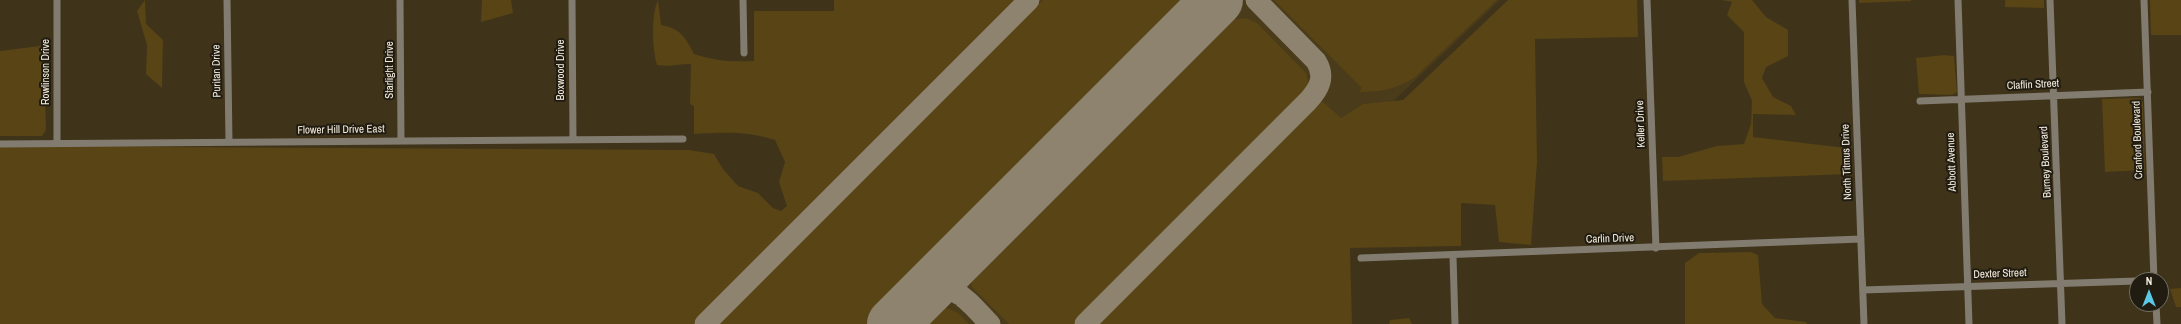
<!DOCTYPE html>
<style>
body{margin:0}
#map{position:relative;width:2181px;height:324px;overflow:hidden;background:#3f331a;font-family:"Archivo Narrow",sans-serif}
canvas{display:block}
.north{position:absolute;left:2129px;top:272px;width:40px;height:40px;box-sizing:border-box;background:#211c11;border:1px solid #757063;border-radius:50%;rotate:0deg;font-size:11px;font-weight:700;line-height:16px;text-align:center;color:#f4edde}
.north::after{content:'';display:block;margin:auto;width:14px;height:18px;background:#5bc8e7;clip-path:polygon(50% 0,100% 100%,50% 72%,0 100%)}
</style>
<div id="map">
<canvas width="2181" height="324"></canvas>
<div class="north">N</div>
</div>
<script>
const c = document.querySelector('canvas').getContext('2d');
c.lineJoin = 'round';
function paint(path, color) { c.fillStyle = color; c.fill(path, 'evenodd'); }
function trace(path, color, width, dash) { c.strokeStyle = color; c.lineWidth = width; c.lineCap = dash ? 'butt' : 'round'; c.setLineDash(dash || []); c.stroke(path); }
function drawText(font, color, halo, rows, align = 'center') {
  c.font = font + ' "Archivo Narrow",sans-serif'; c.lineWidth = 4; c.setLineDash([]); c.textBaseline = 'middle'; c.strokeStyle = halo; c.fillStyle = color; for (const [text, x, y, turn = 0] of rows) {
    c.save(); c.translate(x, y); c.rotate((+turn || 0) * Math.PI / 180); c.textAlign = isNaN(turn) ? turn : align; if (halo) c.strokeText(text, 0, 0); c.fillText(text, 0, 0); c.restore();
  }
}
paint(new Path2D(`
 M 1014,0 L 1500,0 L 1158,324 L 675,324 Z`), '#4a3b1a');
paint(new Path2D(`
 M 145,0 L 146,24 L 163,40 L 162,88 L 146,74 L 147,45 L 137,11 Z
 M 482,0 L 511,0 L 513,13 L 481,22 Z
 M 658,0 L 661,25 C 680,28 686,38 694,54 C 717,61 730,62 754,61 L 754,11 L 834,11 L 834,0 L 1021,0 L 803,218 L 799,217 L 793,222 L 794,227 L 697,324 L 0,324 L 0,146 L 689,150 L 714,154 L 723,169 L 738,186 L 758,193 L 773,208 L 781,211 L 787,206 L 779,182 L 785,162 L 775,140 C 748,131 722,132 694,134 L 694,106 L 690,104 L 691,64 C 679,64 669,67 657,65 C 652,48 651,15 658,0 Z
 M 1043,0 L 1195,0 L 869,324 L 719,324 Z
 M 1274,0 L 1497,0 L 1414,78 C 1397,89 1380,92 1359,92 L 1362,88 Z
 M 1508,0 L 1637,0 L 1638,37 L 1535,39 L 1537,162 L 1531,245 L 1499,242 L 1495,205 L 1461,203 L 1461,246 L 1350,248 L 1352,324 L 1097,324 L 1316,104 L 1323,102 L 1341,118 L 1363,104 L 1403,100 Z
 M 1722,0 L 1752,0 L 1766,17 L 1788,30 L 1788,56 L 1766,67 L 1762,78 L 1773,97 L 1791,106 L 1796,115 L 1753,114 L 1753,137 L 1846,148 L 1850,174 L 1663,181 L 1662,157 L 1678,157 L 1717,146 L 1744,144 L 1751,124 L 1752,101 L 1744,82 L 1744,32 L 1727,15 L 1732,2 Z
 M 1859,0 L 1911,0 L 1911,1 L 1859,3 Z
 M 2005,0 L 2044,0 L 2044,8 L 2005,7 Z
 M 2150,0 L 2181,0 L 2181,35 L 2151,35 Z
 M 1246,18 L 1257,23 L 1306,73 L 1309,84 L 1305,95 L 1075,324 L 1009,324 L 972,287 L 971,277 L 977,267 L 1216,25 L 1231,20 Z
 M 40,46 L 44,58 L 46,130 L 42,136 L 0,136 L 0,51 Z
 M 1944,55 L 1954,56 L 1957,92 L 1952,95 L 1919,94 L 1916,58 Z
 M 2140,98 L 2143,103 L 2145,170 L 2105,172 L 2102,99 Z
 M 1751,252 L 1758,255 L 1762,304 L 1775,318 L 1806,322 L 1807,324 L 1685,324 L 1685,263 L 1699,253 Z
 M 2181,288 L 2181,307 L 2176,307 L 2170,289 Z
 M 945,307 L 958,313 L 969,324 L 919,324 L 931,312 Z
 M 1409,318 L 1412,324 L 1389,324 L 1390,320 Z`), '#584415');
trace(new Path2D(`
 M 960,257 C 953,270 950,282 960,295
 M 923,293 C 955,279 969,303 990,324
 M 705,324 L 1029,0
 M 1085,324 L 1308,101 C 1319,89 1326,77 1316,61 L 1256,0`), '#8d836e', 21);
trace(new Path2D(`
 M 893,324 L 1217,0`), '#8d836e', 52);
trace(new Path2D(`
 M 57,0 L 57,143
 M 227,0 L 229,142
 M 400,0 L 401,140
 M 572,0 L 573,140
 M 743,0 L 744,53
 M 1647,0 L 1656,248
 M 1852,0 L 1864,324
 M 1958,0 L 1969,324
 M 2050,0 L 2062,324
 M 2144,0 L 2154,280
 M 1920,101 L 2148,92
 M 0,144 L 683,139
 M 1453,256 L 1455,324
 M 1361,258 L 1861,239
 M 1863,290 L 2137,281
 M 2156,304 L 2157,324`), '#827c70', 7);
drawText('11px', '#f4edde', '#211c11', [
 ["Starlight Drive",390,70,-90],
 ["Boxwood Drive",561,70,-90],
 ["Puritan Drive",217,71,-91],
 ["Rowlinson Drive",46,72,-90],
 ["Claflin Street",2033,85,-3],
 ["Keller Drive",1641,124,-92],
 ["Flower Hill Drive East",341,130,-1],
 ["Cranford Boulevard",2138,140,-92],
 ["North Titmus Drive",1847,162,-92],
 ["Abbott Avenue",1952,162,-92],
 ["Burney Boulevard",2046,162,-93],
 ["Carlin Drive",1610,239,-2],
 ["Dexter Street",2000,274,-2]
]);
</script>
